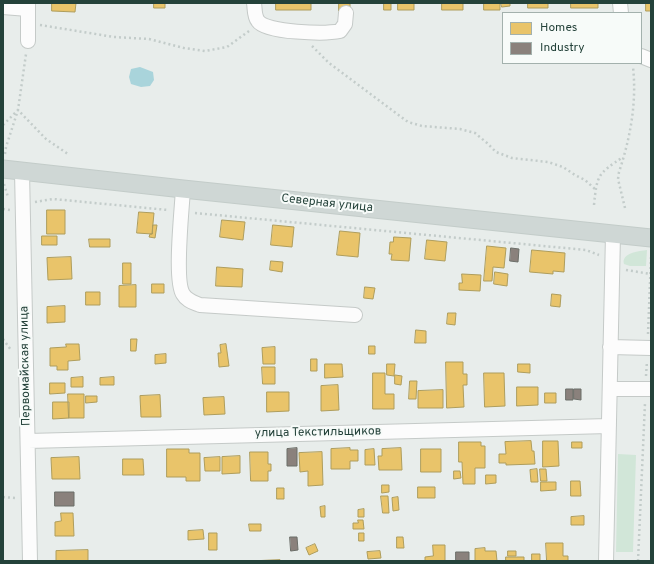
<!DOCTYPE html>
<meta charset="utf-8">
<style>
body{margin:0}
#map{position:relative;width:654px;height:564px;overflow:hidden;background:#e8edeb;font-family:Overpass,sans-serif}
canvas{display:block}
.frame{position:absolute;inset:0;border:4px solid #24423a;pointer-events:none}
.legend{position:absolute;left:502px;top:12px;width:140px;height:52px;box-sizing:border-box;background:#f7fbf9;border:1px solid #a3b1ad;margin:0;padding:5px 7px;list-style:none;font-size:12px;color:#24423a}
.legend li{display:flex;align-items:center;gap:8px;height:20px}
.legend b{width:20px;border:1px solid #a3b1ad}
</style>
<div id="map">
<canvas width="654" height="564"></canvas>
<div class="frame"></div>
<ul class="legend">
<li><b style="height:11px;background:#e9c46a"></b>Homes</li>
<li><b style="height:11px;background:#8a817c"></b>Industry</li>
</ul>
</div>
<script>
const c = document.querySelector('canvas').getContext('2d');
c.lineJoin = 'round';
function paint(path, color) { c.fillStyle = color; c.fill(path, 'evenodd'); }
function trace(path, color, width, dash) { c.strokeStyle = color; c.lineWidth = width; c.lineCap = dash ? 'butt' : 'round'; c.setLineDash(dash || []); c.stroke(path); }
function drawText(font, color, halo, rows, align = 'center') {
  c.font = font + ' Overpass,sans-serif'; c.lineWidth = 4; c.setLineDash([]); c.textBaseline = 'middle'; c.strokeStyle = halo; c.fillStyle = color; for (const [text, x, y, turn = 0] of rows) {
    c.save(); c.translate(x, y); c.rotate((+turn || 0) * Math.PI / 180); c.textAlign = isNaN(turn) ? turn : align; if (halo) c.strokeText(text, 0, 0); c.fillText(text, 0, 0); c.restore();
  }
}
paint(new Path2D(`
 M 647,250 L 646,266 L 630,266 L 624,264 C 621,253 639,251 647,250 Z
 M 618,454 L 636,455 L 633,552 L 616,552 Z`), '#d1e6d8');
paint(new Path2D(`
 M 140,67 L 153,72 L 154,80 L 150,86 L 141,87 L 131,84 L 129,77 L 131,69 Z`), '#a9d4db');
const homes = new Path2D(`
 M 52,3 L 76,3 L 75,12 L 52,11 Z
 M 154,3 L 165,3 L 165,8 L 154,8 Z
 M 276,3 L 311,3 L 311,10 L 276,10 Z
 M 339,3 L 350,3 L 350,11 L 339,11 Z
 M 384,3 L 391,3 L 391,10 L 384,10 Z
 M 398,3 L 414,3 L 414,10 L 398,10 Z
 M 442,3 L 463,3 L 463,10 L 442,10 Z
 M 484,3 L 500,3 L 500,10 L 484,10 Z
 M 501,3 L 510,3 L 510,6 L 502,7 Z
 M 528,3 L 548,3 L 548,8 L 528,8 Z
 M 571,3 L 598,3 L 598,8 L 571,8 Z
 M 646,3 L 651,3 L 651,11 L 646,11 Z
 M 47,210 L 65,210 L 65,234 L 47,234 Z
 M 139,212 L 154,213 L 152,234 L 137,233 Z
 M 222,220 L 245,222 L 243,240 L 220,237 Z
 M 153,225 L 157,225 L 155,238 L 149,237 L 150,234 L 152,234 Z
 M 273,225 L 294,227 L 292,247 L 271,245 Z
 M 340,231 L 360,233 L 358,257 L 337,255 Z
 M 42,236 L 57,236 L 57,245 L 42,245 Z
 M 394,237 L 411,238 L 409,261 L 391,260 L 392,254 L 389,254 L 390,242 L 393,242 Z
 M 89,239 L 110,239 L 110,247 L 90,247 Z
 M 427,240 L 447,242 L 445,261 L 425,259 Z
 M 487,246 L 506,248 L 504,268 L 493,267 L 492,281 L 484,281 Z
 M 532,250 L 565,253 L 564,272 L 553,271 L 553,274 L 530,272 Z
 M 71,257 L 72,279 L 48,280 L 47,258 Z
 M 271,261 L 283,262 L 282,272 L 270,270 Z
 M 123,263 L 131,263 L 131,284 L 123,284 Z
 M 217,267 L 243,269 L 242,287 L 216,286 Z
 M 495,272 L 508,274 L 507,286 L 494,284 Z
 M 462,274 L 481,275 L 480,291 L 459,290 L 459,283 L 462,283 Z
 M 152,284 L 164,284 L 164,293 L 152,293 Z
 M 136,285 L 136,307 L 119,307 L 119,286 Z
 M 365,287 L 375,288 L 373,299 L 364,298 Z
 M 86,292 L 100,292 L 100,305 L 86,305 Z
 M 552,294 L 561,295 L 560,307 L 551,306 Z
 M 65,306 L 65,322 L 47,323 L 47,307 Z
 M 448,313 L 456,313 L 455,325 L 447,324 Z
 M 416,330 L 426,331 L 426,343 L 415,343 Z
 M 131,339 L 137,339 L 136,351 L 131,351 Z
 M 66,344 L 79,344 L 80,360 L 68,361 L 68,370 L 57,370 L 57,366 L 50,366 L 50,348 L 66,347 Z
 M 226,344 L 229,366 L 219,367 L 218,353 L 221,353 L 220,345 Z
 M 369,346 L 375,346 L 375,354 L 369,354 Z
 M 275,347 L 275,364 L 263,364 L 262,348 Z
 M 166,354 L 166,363 L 155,364 L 155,355 Z
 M 311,359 L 317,359 L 317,371 L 311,371 Z
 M 446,362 L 463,362 L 463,374 L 467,374 L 467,385 L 463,385 L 464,407 L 447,408 Z
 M 325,364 L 342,364 L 343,377 L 325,378 Z
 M 387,364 L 395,364 L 394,376 L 387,375 Z
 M 518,364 L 530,364 L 530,373 L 518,372 Z
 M 262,367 L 275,367 L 275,384 L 263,384 Z
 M 373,373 L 385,373 L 385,394 L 394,394 L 394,409 L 373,409 Z
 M 484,373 L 504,373 L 505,406 L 485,407 Z
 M 395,375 L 402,376 L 401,385 L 395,384 Z
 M 83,377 L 83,387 L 71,387 L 71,378 Z
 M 114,377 L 114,385 L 100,385 L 100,378 Z
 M 410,381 L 417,381 L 416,399 L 409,399 Z
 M 50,383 L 65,383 L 65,393 L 50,394 Z
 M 338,385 L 339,410 L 321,411 L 321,386 Z
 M 517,387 L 538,387 L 538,405 L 517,406 Z
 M 443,390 L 443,408 L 418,408 L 418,391 Z
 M 267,392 L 289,392 L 289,411 L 267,412 Z
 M 545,393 L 556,393 L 556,403 L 545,403 Z
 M 68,394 L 84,394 L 84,418 L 69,418 Z
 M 160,395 L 161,417 L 141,417 L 140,396 Z
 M 86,396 L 97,396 L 97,402 L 86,403 Z
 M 224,397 L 225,414 L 204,415 L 203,398 Z
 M 53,402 L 69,402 L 69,418 L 53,419 Z
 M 531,441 L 532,451 L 534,451 L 535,464 L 506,465 L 506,463 L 499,463 L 499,454 L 506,454 L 505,442 Z
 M 543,441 L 558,441 L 559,466 L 543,467 Z
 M 459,442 L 481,442 L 481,446 L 485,446 L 485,468 L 475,468 L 475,484 L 463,484 L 462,462 L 459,462 Z
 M 572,442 L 582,442 L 582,448 L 572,448 Z
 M 350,448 L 350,450 L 358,450 L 358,461 L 350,461 L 350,469 L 331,469 L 331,449 Z
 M 401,448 L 402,470 L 379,470 L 378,456 L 382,456 L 382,449 Z
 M 167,449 L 189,449 L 189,453 L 200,453 L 200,481 L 186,481 L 186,477 L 167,477 Z
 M 374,449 L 375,465 L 365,465 L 365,450 Z
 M 421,449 L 441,449 L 441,472 L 421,472 Z
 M 250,452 L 268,452 L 268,464 L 271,464 L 271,471 L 268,471 L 268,481 L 251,481 Z
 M 322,452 L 323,485 L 308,486 L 308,471 L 300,472 L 299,453 Z
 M 240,456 L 240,473 L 222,474 L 222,457 Z
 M 79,457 L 80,479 L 52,479 L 51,458 Z
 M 220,457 L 220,471 L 205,471 L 204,458 Z
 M 123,459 L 143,459 L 144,475 L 123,475 Z
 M 537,469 L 538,482 L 531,482 L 530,470 Z
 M 540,469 L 546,469 L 547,481 L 541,481 Z
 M 454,471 L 460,471 L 461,478 L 454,479 Z
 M 486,475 L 496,475 L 496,483 L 486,484 Z
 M 571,481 L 580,481 L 581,496 L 571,496 Z
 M 541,482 L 556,482 L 556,490 L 541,491 Z
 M 382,485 L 389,485 L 389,492 L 382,493 Z
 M 418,487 L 435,487 L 435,498 L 418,498 Z
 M 277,488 L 284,488 L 284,499 L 277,499 Z
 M 381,496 L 388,496 L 389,513 L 383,513 Z
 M 398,497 L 399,510 L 393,511 L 392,498 Z
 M 325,506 L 325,517 L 321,517 L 320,507 Z
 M 364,509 L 364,517 L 358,517 L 358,510 Z
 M 61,513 L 73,513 L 74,536 L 55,536 L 55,522 L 61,521 Z
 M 584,516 L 584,525 L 571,525 L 571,517 Z
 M 358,520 L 363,520 L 364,529 L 353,529 L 353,523 L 358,523 Z
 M 249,524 L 261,524 L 261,531 L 250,531 Z
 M 203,530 L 204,539 L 188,540 L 188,531 Z
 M 209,533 L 217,533 L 217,550 L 209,550 Z
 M 359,533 L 364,533 L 364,541 L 359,541 Z
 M 397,537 L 403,537 L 404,548 L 397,548 Z
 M 546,543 L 563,543 L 563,556 L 568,556 L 568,561 L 547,561 Z
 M 315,544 L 318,551 L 309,555 L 306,548 Z
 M 433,545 L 445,545 L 445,561 L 425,561 L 425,557 L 433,556 Z
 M 485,548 L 485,551 L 496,551 L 497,561 L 475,561 L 475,549 Z
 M 88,550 L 88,561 L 56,561 L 56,551 Z
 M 380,551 L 381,558 L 368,559 L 367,552 Z
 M 508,551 L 516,551 L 516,556 L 508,556 Z
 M 532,554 L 540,554 L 540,561 L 532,561 Z
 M 506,557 L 524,557 L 524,561 L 506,561 Z
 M 280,560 L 280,561 L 251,561 Z`);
paint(homes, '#e9c46a');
trace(homes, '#ae9d5c', 1);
const industry = new Path2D(`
 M 511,248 L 519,249 L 518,262 L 510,261 Z
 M 566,389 L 573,389 L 573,400 L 566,400 Z
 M 574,389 L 581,389 L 581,400 L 574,399 Z
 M 297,448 L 297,466 L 287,466 L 287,449 Z
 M 55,492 L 74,492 L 74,506 L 55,506 Z
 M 290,537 L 297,537 L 298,550 L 291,551 Z
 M 456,552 L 469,552 L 469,561 L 456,561 Z`);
paint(industry, '#8a817c');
trace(industry, '#6b6e68', 1);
const minor = new Path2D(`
 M 254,3 C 255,9 254,16 258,21 C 266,33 326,34 340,31 L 345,24 L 346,13
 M 620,3 L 621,13
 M 3,7 L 28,9
 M 28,41 L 28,3
 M 641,56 L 651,60
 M 22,171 L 30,561
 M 183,189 C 182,209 174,280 183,294 C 187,301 193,302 200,305 L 355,315
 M 610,347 L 651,348
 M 610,389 L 651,389
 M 28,441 L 609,426
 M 606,561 L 613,234`);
const major = new Path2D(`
 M 3,169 L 183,189 L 651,238`);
trace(minor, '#c5cac8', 16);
trace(major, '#c3ccc9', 19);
trace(new Path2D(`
 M 40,25 L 114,37 L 149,39 L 184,48 L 205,51 L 227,47 L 249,31
 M 312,46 L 329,63 L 408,122 L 422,126 L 460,129 L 475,133 L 487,143 L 496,152 L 512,158 L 548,162 L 563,167 L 575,175 L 585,180 L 595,189
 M 3,125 L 18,110 L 46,139 L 68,154
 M 5,154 L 6,147 L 18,110 L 26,54
 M 4,184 L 8,197
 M 35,202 L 53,199 L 168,210
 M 594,205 C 597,174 598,174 623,157
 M 625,208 L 618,179 L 619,172 C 630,139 637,103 633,67
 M 3,209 L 10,210
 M 195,213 L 586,250 L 599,255
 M 626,270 L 651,274
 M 648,334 L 651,257
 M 3,339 L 11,350
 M 646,376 L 647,361
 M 3,497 L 16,498
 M 638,561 L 645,403`), '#c3ccca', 2.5, [2, 3]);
trace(minor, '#fcfcfc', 14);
trace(major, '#cfd7d5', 17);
drawText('12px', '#24423a', '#f7fbf9', [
 ["Северная улица",327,204,6],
 ["Первомайская улица",26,366,-91],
 ["улица Текстильщиков",318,433,-1]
]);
</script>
